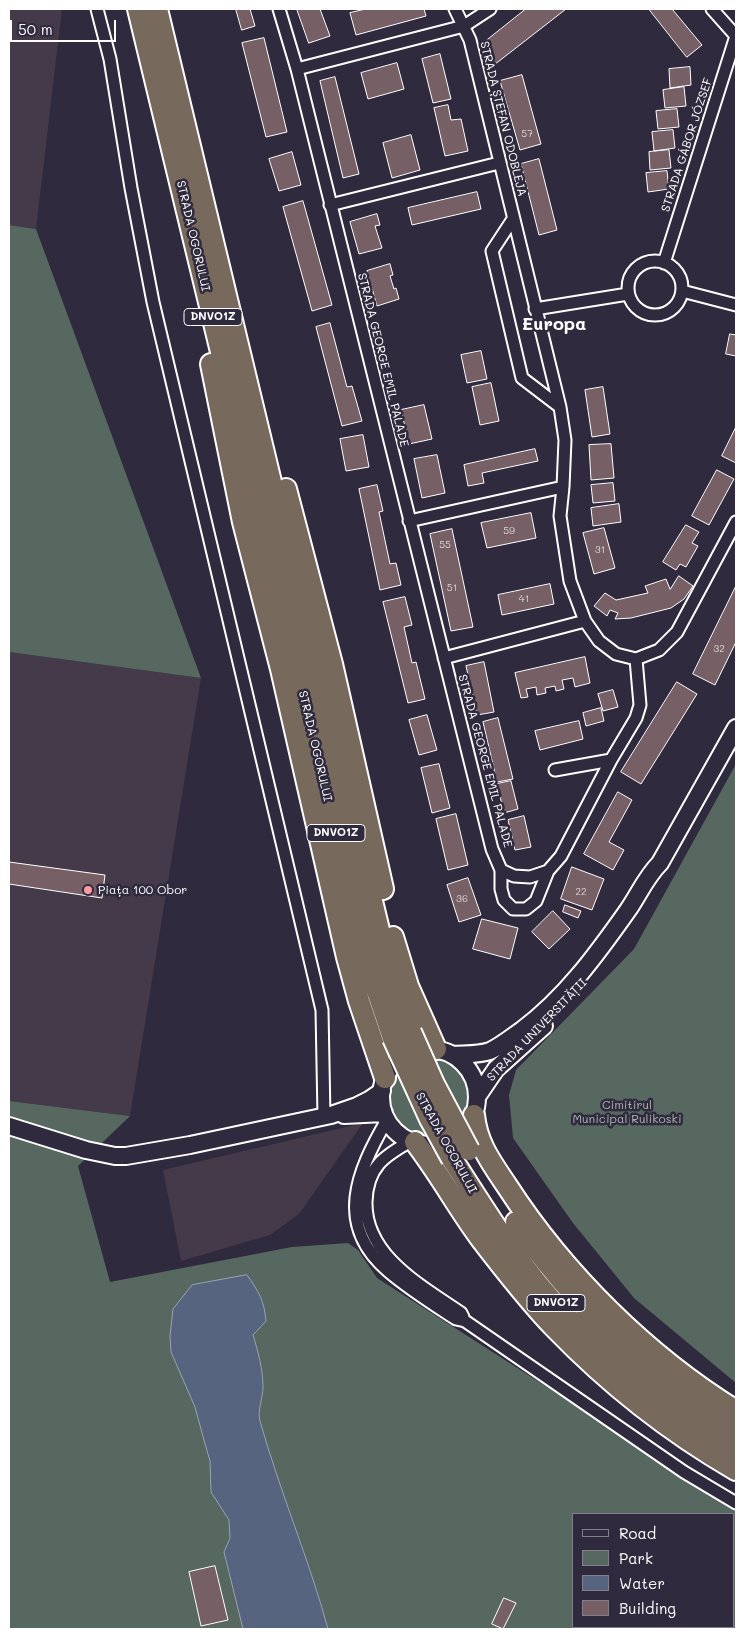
<!DOCTYPE html>
<meta charset="utf-8">
<style>
body{margin:0}
#map{position:relative;width:745px;height:1638px;overflow:hidden;background:#2f2a3d;font-family:Mali,sans-serif}
canvas{display:block}
.frame{position:absolute;inset:0;border:10px solid #fff;pointer-events:none}
.legend{position:absolute;left:572px;top:1513px;width:162px;height:115px;box-sizing:border-box;background:#2f2a3d;border:1px solid #827f8b;margin:0;padding:6px 9px;list-style:none;font-size:15px;color:#fff}
.legend li{display:flex;align-items:center;gap:10px;height:25px}
.legend b{width:25px;border:1px solid #827f8b}
.scale{position:absolute;left:10px;top:20px;width:106px;height:22px;box-sizing:border-box;border:2px solid #fff;border-top:0;padding-left:6px;font-size:15px;line-height:18px;white-space:nowrap;color:#fff;-webkit-text-stroke:4px #2f2a3d;paint-order:stroke}
</style>
<div id="map">
<canvas width="745" height="1638"></canvas>
<div class="frame"></div>
<ul class="legend">
<li><b style="height:6px;background:#2f2a3d"></b>Road</li>
<li><b style="height:14px;background:#576860"></b>Park</li>
<li><b style="height:14px;background:#576480"></b>Water</li>
<li><b style="height:14px;background:#765f65"></b>Building</li>
</ul>
<div class="scale">50 m</div>
</div>
<script>
const c = document.querySelector('canvas').getContext('2d');
c.lineJoin = 'round';
function paint(path, color) { c.fillStyle = color; c.fill(path, 'evenodd'); }
function trace(path, color, width, dash) { c.strokeStyle = color; c.lineWidth = width; c.lineCap = dash ? 'butt' : 'round'; c.setLineDash(dash || []); c.stroke(path); }
function drawText(font, color, halo, rows, align = 'center') {
  c.font = font + ' Mali,sans-serif'; c.lineWidth = 5; c.setLineDash([]); c.textBaseline = 'middle'; c.strokeStyle = halo; c.fillStyle = color; for (const [text, x, y, turn = 0] of rows) {
    c.save(); c.translate(x, y); c.rotate((+turn || 0) * Math.PI / 180); c.textAlign = isNaN(turn) ? turn : align; if (halo) c.strokeText(text, 0, 0); c.fillText(text, 0, 0); c.restore();
  }
}
paint(new Path2D(`
 M 9,9 L 62,9 L 36,229 L 9,225 Z
 M 9,652 L 201,678 L 130,1116 L 9,1101 Z
 M 363,1123 L 299,1214 L 270,1235 L 181,1261 L 163,1170 Z`), '#443a49');
paint(new Path2D(`
 M 9,225 L 36,229 L 201,678 L 9,652 Z
 M 736,764 L 736,1383 L 634,1298 L 573,1223 L 513,1138 L 509,1095 L 516,1070 L 634,949 Z
 M388 1097a41 41 0 1 1 82 0a41 41 0 1 1-82 0Z
 M 9,1101 L 130,1116 L 78,1166 L 110,1282 L 292,1247 L 348,1243 L 358,1250 L 377,1278 L 736,1508 L 736,1629 L 9,1629 ZM 574,1514 L 734,1514 L 734,1627 L 574,1627 Z`), '#576860');
const water = new Path2D(`
 M 247,1275 C 259,1292 264,1300 266,1321 L 253,1335 C 258,1351 263,1370 263,1387 C 263,1398 257,1411 260,1421 C 280,1492 309,1559 328,1629 L 243,1629 L 224,1552 L 230,1538 L 229,1520 L 211,1492 L 210,1461 L 204,1440 L 195,1407 L 171,1352 L 170,1336 L 173,1309 L 192,1285 Z`);
paint(water, '#576480');
trace(water, '#9aa2b3', 1);
const building = new Path2D(`
 M 236,9 L 250,9 L 255,26 L 242,30 Z
 M 297,9 L 320,9 L 330,36 L 309,43 Z
 M 366,9 L 424,9 L 426,16 L 356,35 L 350,13 Z
 M 526,9 L 566,9 L 494,65 L 486,41 Z
 M 649,9 L 672,9 L 702,45 L 687,57 Z
 M 264,38 L 287,132 L 266,137 L 242,43 Z
 M 440,54 L 451,99 L 433,103 L 422,59 Z
 M 397,63 L 404,89 L 368,99 L 361,73 Z
 M 690,67 L 691,85 L 670,88 L 669,69 Z
 M 522,75 L 541,144 L 520,150 L 500,81 Z
 M 335,77 L 359,174 L 343,178 L 320,81 Z
 M 684,87 L 686,106 L 665,108 L 663,90 Z
 M 448,105 L 451,120 L 461,119 L 468,151 L 445,156 L 434,108 Z
 M 677,109 L 679,127 L 658,129 L 656,111 Z
 M 673,130 L 675,148 L 654,151 L 652,132 Z
 M 411,135 L 420,170 L 392,178 L 383,143 Z
 M 669,150 L 671,168 L 650,170 L 649,152 Z
 M 292,152 L 301,185 L 279,191 L 269,159 Z
 M 539,159 L 557,230 L 539,235 L 521,164 Z
 M 667,171 L 669,189 L 648,192 L 646,173 Z
 M 477,192 L 481,209 L 412,225 L 408,208 Z
 M 303,201 L 332,305 L 312,311 L 283,207 Z
 M 377,214 L 380,225 L 375,226 L 382,248 L 359,254 L 350,222 Z
 M 390,264 L 393,275 L 390,276 L 394,289 L 396,288 L 399,299 L 377,306 L 367,271 Z
 M 330,323 L 347,387 L 352,386 L 362,421 L 342,426 L 316,327 Z
 M 730,334 L 736,335 L 736,356 L 726,354 Z
 M 481,351 L 487,379 L 467,383 L 461,355 Z
 M 491,383 L 499,421 L 480,425 L 472,387 Z
 M 603,387 L 610,434 L 592,437 L 585,390 Z
 M 424,405 L 432,439 L 409,444 L 401,410 Z
 M 736,427 L 736,463 L 722,456 Z
 M 363,435 L 369,467 L 346,471 L 340,439 Z
 M 611,444 L 614,478 L 591,480 L 589,445 Z
 M 535,449 L 538,461 L 482,473 L 484,483 L 468,486 L 464,465 Z
 M 437,455 L 445,493 L 422,498 L 414,459 Z
 M 717,470 L 734,479 L 709,525 L 692,516 Z
 M 613,483 L 615,501 L 593,503 L 591,485 Z
 M 377,485 L 383,511 L 379,512 L 390,564 L 396,563 L 401,585 L 380,590 L 359,489 Z
 M 619,504 L 621,522 L 593,526 L 591,508 Z
 M 531,513 L 536,538 L 487,548 L 481,523 Z
 M 686,525 L 699,532 L 692,543 L 698,546 L 686,567 L 680,564 L 676,570 L 663,562 Z
 M 604,528 L 615,568 L 594,574 L 583,533 Z
 M 452,529 L 473,627 L 451,631 L 430,534 Z
 M 679,576 L 693,586 L 684,599 L 671,608 L 631,618 L 615,619 L 618,613 L 610,610 L 607,616 L 594,606 L 605,593 L 616,600 L 648,593 L 645,586 L 666,579 L 670,589 Z
 M 550,584 L 554,604 L 502,615 L 498,595 Z
 M 736,586 L 736,642 L 715,685 L 693,674 Z
 M 405,597 L 412,625 L 404,627 L 412,663 L 416,662 L 425,699 L 408,703 L 383,602 Z
 M 585,657 L 590,683 L 575,687 L 573,678 L 562,680 L 564,689 L 556,691 L 555,686 L 545,688 L 546,693 L 537,695 L 536,687 L 526,689 L 528,697 L 521,698 L 515,673 Z
 M 484,662 L 494,712 L 477,715 L 466,666 Z
 M 677,682 L 697,694 L 641,784 L 621,772 Z
 M 613,690 L 618,707 L 603,711 L 598,694 Z
 M 601,708 L 604,721 L 586,726 L 583,713 Z
 M 427,715 L 437,750 L 419,755 L 409,720 Z
 M 498,718 L 513,779 L 497,782 L 483,722 Z
 M 579,721 L 583,739 L 540,750 L 535,731 Z
 M 439,764 L 450,808 L 432,813 L 421,768 Z
 M 511,781 L 518,809 L 504,813 L 497,784 Z
 M 618,792 L 632,800 L 609,842 L 624,850 L 613,870 L 584,854 Z
 M 456,814 L 468,865 L 448,870 L 436,819 Z
 M 524,816 L 531,847 L 515,850 L 508,820 Z
 M 9,862 L 105,875 L 102,898 L 9,884 Z
 M 572,867 L 604,879 L 592,910 L 561,899 Z
 M 468,878 L 481,915 L 459,922 L 447,885 Z
 M 565,905 L 581,911 L 578,918 L 563,912 Z
 M 553,911 L 570,929 L 549,949 L 532,932 Z
 M 482,919 L 518,928 L 510,959 L 473,949 Z
 M 215,1566 L 228,1620 L 201,1626 L 189,1572 Z
 M 504,1598 L 516,1603 L 503,1629 L 492,1624 Z`);
paint(building, '#765f65');
trace(building, '#fff', 1);
const street = new Path2D(`
 M 97,9 L 110,59 L 131,188 L 153,302 L 322,1010 L 324,1117
 M 279,9 L 297,69 L 492,849 L 501,870 L 514,876 L 530,877 L 548,871 L 561,856 L 611,760 L 636,718 L 640,705 L 636,659
 M 455,9 L 470,40 L 560,407 L 565,440 L 563,487 L 560,516 L 570,581 L 585,621 L 599,641 L 616,654 L 636,659 L 659,650 L 677,632 L 736,522
 M 712,9 L 736,36
 M 297,69 L 464,26 L 490,9
 M 330,205 L 499,163
 M 513,219 L 492,251 L 522,378 L 560,407
 M628 288a27 27 0 1 1 54 0a27 27 0 1 1-54 0Z
 M 664,263 L 736,36
 M 682,291 L 736,305
 M 535,309 L 628,294
 M 409,521 L 563,487
 M 444,658 L 585,621
 M 555,770 L 611,760
 M 501,870 L 501,889 L 504,900 L 513,909 L 526,909 L 536,901 L 548,871
 M 387,1120 C 357,1171 334,1225 388,1271 C 409,1289 433,1304 456,1319 L 465,1321 L 684,1472 L 736,1503
 M 411,1141 C 384,1156 367,1167 366,1202 C 365,1256 422,1286 461,1313 L 463,1317`);
const secondary = new Path2D(`
 M381 1097a48 48 0 1 1 96 0a48 48 0 1 1-96 0Z
 M 452,1055 C 465,1054 478,1055 490,1051 C 501,1046 512,1037 522,1030 C 565,998 597,954 628,910 C 639,894 646,877 660,863 L 736,728
 M 477,1097 L 496,1069 L 544,1026
 M 344,1115 L 384,1113
 M 9,1126 L 86,1150 L 115,1156 L 126,1156 L 190,1145 L 331,1115 L 357,1106 L 369,1100 L 382,1091`);
const highway = new Path2D(`
 M 138,9 L 275,575 L 332,819 L 369,967 L 393,1038
 M 157,9 L 386,959 L 393,985 L 411,1032
 M 211,364 L 243,522 L 281,669 L 347,957 L 359,1001 L 385,1078
 M 286,489 L 332,664 L 383,889
 M 393,937 L 408,986 L 436,1049
 M 474,1115 C 477,1144 491,1162 507,1186 C 564,1274 647,1356 736,1411
 M 415,1142 C 439,1173 458,1208 481,1239 C 504,1269 528,1300 554,1327 C 607,1382 670,1432 736,1470
 M 452,1159 C 479,1201 505,1243 536,1282 C 579,1335 633,1381 688,1420 C 703,1431 720,1441 736,1451
 M 516,1222 C 552,1273 601,1329 650,1368 C 677,1391 707,1411 736,1431`);
trace(street, '#fff', 15);
trace(secondary, '#fff', 20);
trace(highway, '#fff', 24);
trace(street, '#2f2a3d', 11);
trace(secondary, '#2f2a3d', 16);
trace(highway, '#77695c', 20);
const highwayBridge = new Path2D(`
 M 411,1032 L 434,1084 L 469,1150
 M 393,1038 L 430,1119 L 452,1159`);
trace(highwayBridge, '#fff', 24, []);
trace(highwayBridge, '#77695c', 20);
for (const [x, y, r, color] of [
 [88,890,5,"#ff9aa2"]
]) { const dot = new Path2D(); dot.arc(x, y, r, 0, 2 * Math.PI); c.fillStyle = color; c.fill(dot); trace(dot, '#2f2a3d', 2); }
drawText('10px', '#ddd7d8', null, [
 ["57",527,134],
 ["59",509,531],
 ["55",445,545],
 ["31",600,550],
 ["51",452,588],
 ["41",524,599],
 ["32",719,649],
 ["22",581,892],
 ["36",462,899]
]);
for (const [x, y, w] of [
 [213,317,58],
 [336,833,58],
 [556,1303,58]
]) { const box = new Path2D(); box.roundRect(x - w / 2, y - 8.5, w, 17, 4); c.fillStyle = '#2f2a3d'; c.fill(box); trace(box, '#fff', 1); }
drawText('bold 11px', '#fff', null, [
 ["DNVO1Z",213,317],
 ["DNVO1Z",336,833],
 ["DNVO1Z",556,1303]
]);
drawText('12px', '#fff', '#2f2a3d', [
 ["STRADA ȘTEFAN ODOBLEJA",503,119,76],
 ["STRADA GÁBOR JÓZSEF",687,145,-72],
 ["STRADA OGORULUI",193,236,77],
 ["STRADA GEORGE EMIL PALADE",383,360,76],
 ["STRADA OGORULUI",315,746,77],
 ["STRADA GEORGE EMIL PALADE",485,761,75],
 ["STRADA UNIVERSITĂȚII",537,1030,-46],
 ["STRADA OGORULUI",446,1143,61]
]);
drawText('12px', '#fff', '#2f2a3d', [
 ["Piața 100 Obor",98,890]
], 'left');
drawText('12px', '#abb4b0', '#2f2a3d', [
 ["Cimitirul",627,1105],
 ["Municipal Rulikoski",627,1119]
]);
drawText('bold 18px', '#fff', '#2f2a3d', [
 ["Europa",554,324]
]);
</script>
